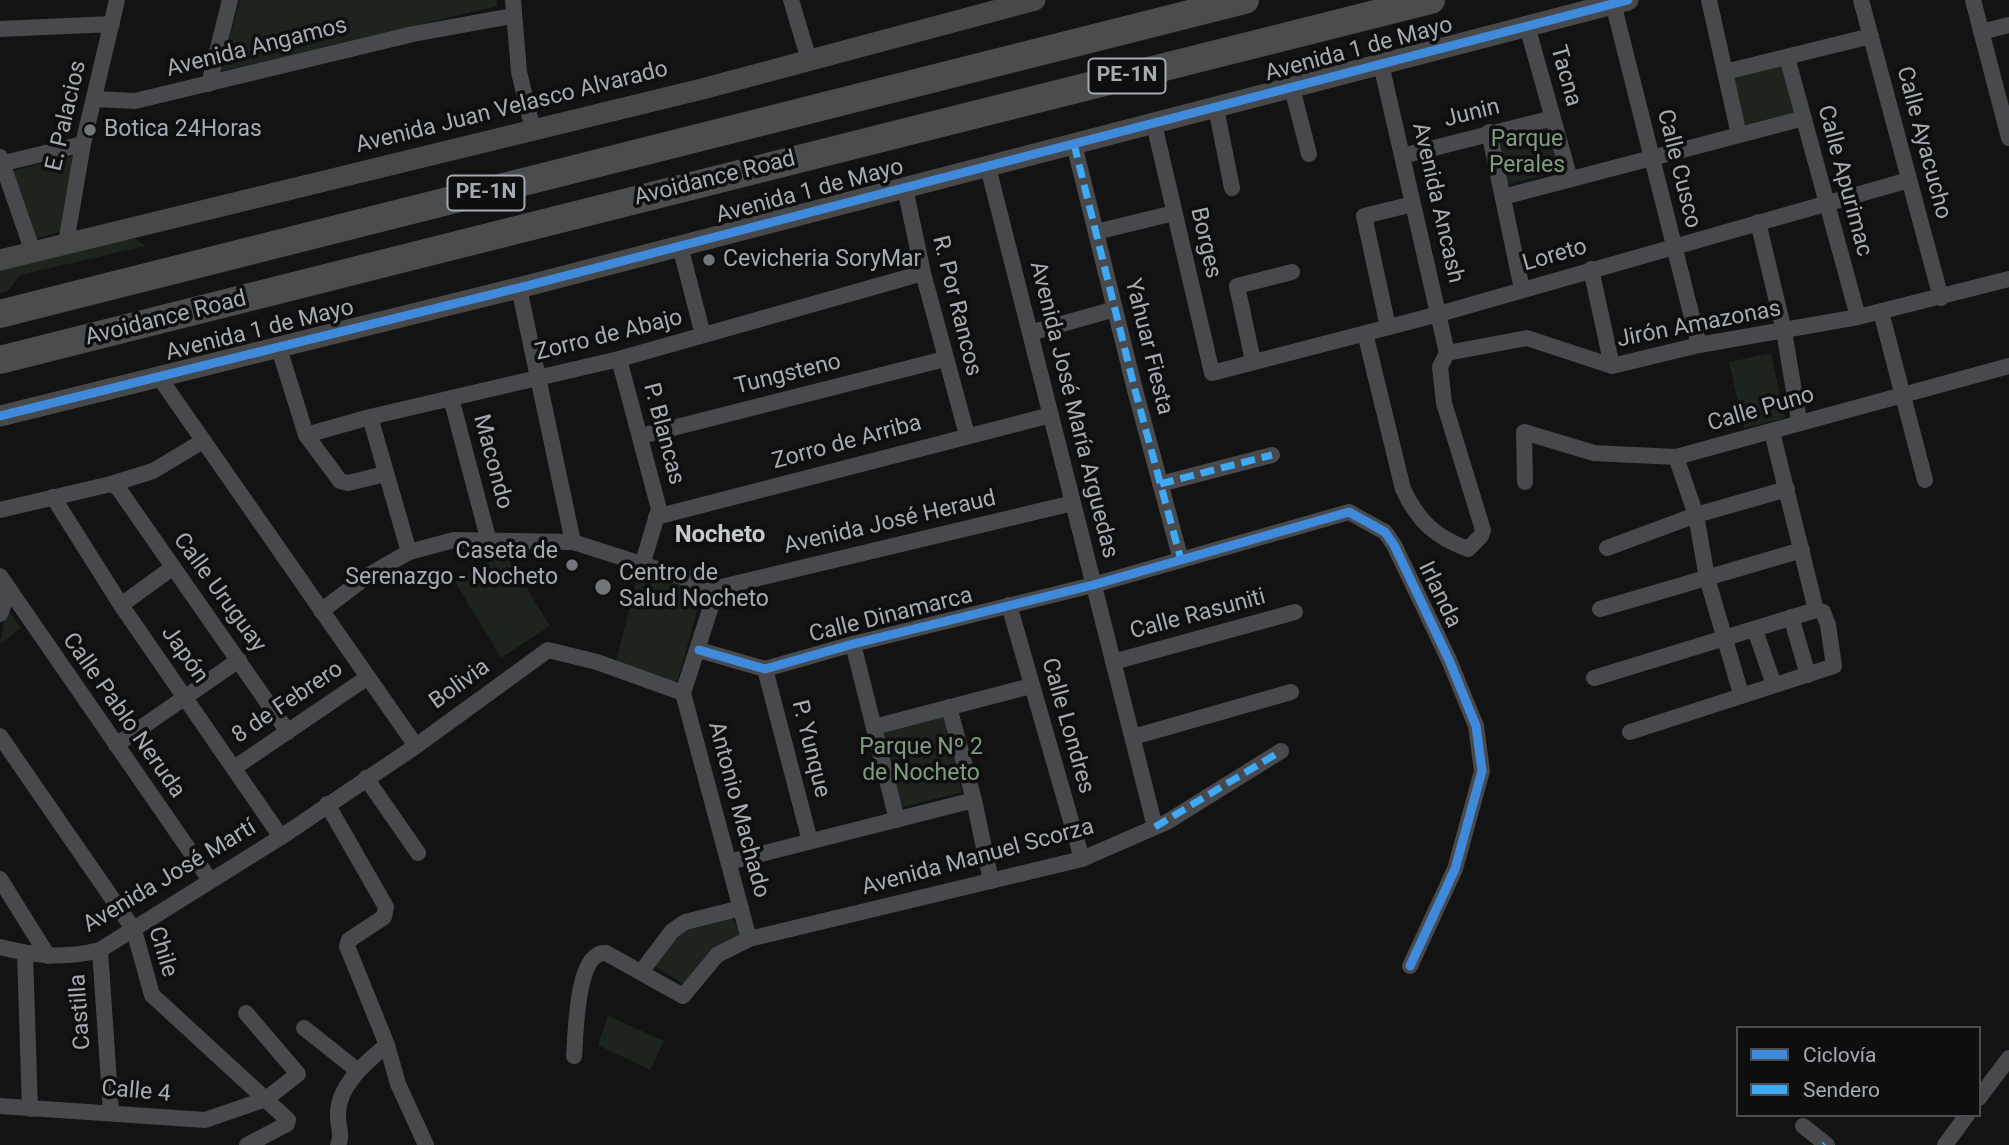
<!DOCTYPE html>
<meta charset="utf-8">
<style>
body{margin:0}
#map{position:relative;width:2009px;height:1145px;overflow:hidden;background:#131313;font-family:Roboto,sans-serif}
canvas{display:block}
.legend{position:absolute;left:1736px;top:1026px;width:245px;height:91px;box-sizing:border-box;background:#0e0e0f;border:2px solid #4a4d51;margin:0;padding:9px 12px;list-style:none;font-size:21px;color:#a5abb3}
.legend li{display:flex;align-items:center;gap:14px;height:35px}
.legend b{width:35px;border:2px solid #4a4d51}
</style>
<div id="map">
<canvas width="2009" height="1145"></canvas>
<ul class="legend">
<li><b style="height:9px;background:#408adc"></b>Ciclovía</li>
<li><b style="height:9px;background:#3fa9f5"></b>Sendero</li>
</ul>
</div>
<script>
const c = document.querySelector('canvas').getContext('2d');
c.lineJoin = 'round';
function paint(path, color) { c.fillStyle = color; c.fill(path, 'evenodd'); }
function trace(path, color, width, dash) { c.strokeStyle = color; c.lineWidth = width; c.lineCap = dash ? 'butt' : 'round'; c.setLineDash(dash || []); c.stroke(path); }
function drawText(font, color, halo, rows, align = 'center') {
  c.font = font + ' Roboto,sans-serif'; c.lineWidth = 7; c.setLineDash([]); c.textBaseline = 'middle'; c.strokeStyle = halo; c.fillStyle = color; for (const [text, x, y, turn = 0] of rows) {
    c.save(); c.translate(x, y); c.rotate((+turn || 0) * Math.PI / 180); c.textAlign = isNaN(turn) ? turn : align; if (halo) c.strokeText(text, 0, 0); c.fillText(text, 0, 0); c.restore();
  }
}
paint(new Path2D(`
 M 240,0 L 497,0 L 497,6 L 220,72 Z
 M 1785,63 L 1799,111 L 1740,126 L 1729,77 Z
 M 1548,123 L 1559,172 L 1507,184 L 1494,136 Z
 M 73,156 L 63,231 L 33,239 L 11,171 Z
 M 132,237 L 146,246 L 20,275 L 9,290 L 0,293 L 0,268 Z
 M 1771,353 L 1785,418 L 1744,428 L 1729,362 Z
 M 505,553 L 550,626 L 501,658 L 455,582 Z
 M 640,567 L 685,585 L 700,600 L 678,680 L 671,682 L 616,661 Z
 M 9,611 L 21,628 L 0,644 L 5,617 Z
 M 944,712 L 962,792 L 899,808 L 878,730 Z
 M 732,916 L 740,935 L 707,954 L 683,984 L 653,965 L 686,927 Z
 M 608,1016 L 664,1041 L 650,1070 L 598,1045 Z`), '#1d231d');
trace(new Path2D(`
 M 513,0 L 519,72 L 533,130
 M 791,0 L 809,60
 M 1709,0 L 1739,135
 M 1861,0 L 1941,298
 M 1973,0 L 2009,138
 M 1613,3 L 1699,345
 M 1527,26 L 1570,179
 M 0,29 L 112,24
 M 1981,32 L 2009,25
 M 1787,57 L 1858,317
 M 1381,64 L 1447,353
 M 1725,72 L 1871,36
 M 209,84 L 230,0
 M 1292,88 L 1309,154
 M 95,99 L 135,101 L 413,34 L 512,16
 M 1216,108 L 1232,188
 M 1154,124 L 1212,373 L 1439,314 L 1909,180
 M 1489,132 L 1522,289
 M 1074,144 L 1135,390 L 1181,560
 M 1402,156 L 1553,118
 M 0,157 L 33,252
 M 0,164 L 83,144
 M 988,167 L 1155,827
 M 905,188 L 923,273 L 967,435
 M 1503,197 L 1804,118
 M 1758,222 L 1784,331 L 1799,421
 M 1096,232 L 1174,213
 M 66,243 L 83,144 L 117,0
 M 680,246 L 703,335
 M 1591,269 L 1612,366
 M 519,288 L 573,542
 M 1881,312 L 1925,480
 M 1388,327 L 1364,216 L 1413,204
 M 1030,333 L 1115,309
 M 1365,333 L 1403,489 C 1418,521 1435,537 1468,549 L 1481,536 L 1483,530 L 1444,403 L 1440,367 L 1447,353
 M 278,345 L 306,435 L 340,481 L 348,483 L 385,474
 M 1447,353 L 1527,338 L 1612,366 L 1699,345 L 1858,317 L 2009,279
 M 619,359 L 659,509 L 643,562
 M 1253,361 L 1237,286 L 1292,272
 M 159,377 L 416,746
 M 451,398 L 488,538
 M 370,417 L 409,552
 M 306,435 L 370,417 L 619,359 L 923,273
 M 641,436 L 945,359
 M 1676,457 L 1696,515 L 1707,578 L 1741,694
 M 1525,482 L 1524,432 L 1594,453 L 1676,457 L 2009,366
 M 111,484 L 118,488 L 288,732
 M 1160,484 L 1272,455
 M 53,497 L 121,605 L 281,837
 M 0,510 L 111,484 L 153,471 L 203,441
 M 656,517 L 1051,415
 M 1607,548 L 1696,515 L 1787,489
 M 0,576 L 210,880
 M 717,588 L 1073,503
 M 121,605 L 172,568
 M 1009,605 L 1082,859
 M 1600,609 L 1802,550
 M 321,611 L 369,575 L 409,552 L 454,540 L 573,542 L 717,588
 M 0,614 L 9,590
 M 1791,617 L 1808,675
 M 1755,630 L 1774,685
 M 853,644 L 897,820
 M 699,650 L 765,669 L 853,644 L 1093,585 L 1349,512 L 1385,532 L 1394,545 L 1449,660 L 1476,726 L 1482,771 L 1455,869 L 1410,966
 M 1113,662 L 1295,612
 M 765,669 L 810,841
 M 1594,678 L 1816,610
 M 683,693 L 749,939
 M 683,693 L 717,588
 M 949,707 L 974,800 L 991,881
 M 874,727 L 1031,686
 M 1630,732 L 1834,666 L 1828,625 L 1823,612 L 1816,610 L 1772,432
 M 0,736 L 134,930 L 152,995 L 288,1120 L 287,1124 L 247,1145
 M 1133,737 L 1291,692
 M 116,745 L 239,660
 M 234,768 L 368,677
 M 366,778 L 418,853
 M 327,804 L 386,907 L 384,917 L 349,940 L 347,946 L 387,1045 L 398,1084 L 426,1145
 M 729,862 L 974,800
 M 0,879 L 48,956
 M 0,947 C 34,956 65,959 100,950 L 281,837 L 416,746 L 548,650 L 597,662 L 683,693
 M 100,950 L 111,1112
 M 25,954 L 30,1109
 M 641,972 L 672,931 L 685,922 L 741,908
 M 304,1028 L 357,1070
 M 574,1056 C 576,1034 576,950 606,953 L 683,996 L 717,955 L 749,939 L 1082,859 L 1167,822 L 1281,751
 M 1979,1098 L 2009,1058
 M 0,1106 L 205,1120 L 266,1099 L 298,1074 L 246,1013
 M 1803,1126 L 1827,1145
 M 338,1145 C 343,1136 338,1127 338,1117 C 336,1087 366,1062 387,1045
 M 1945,1145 L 1967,1115`), '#48494c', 16);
trace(new Path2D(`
 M 0,260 L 702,89 L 1035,0
 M 0,416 L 530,285 L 1628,0`), '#47484a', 21);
trace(new Path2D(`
 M 0,314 L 1245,0
 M 0,360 L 1431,0`), '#4a4c4d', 28);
trace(new Path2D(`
 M 1074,144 L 1135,390 L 1181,560
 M 1160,484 L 1272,455
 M 1155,827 L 1281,751
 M 1824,1145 L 1825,1144`), '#3fa9f5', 7, [14, 7]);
trace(new Path2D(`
 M 0,416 L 530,285 L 1628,0
 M 699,650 L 765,669 L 853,644 L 1093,585 L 1349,512 L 1385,532 L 1394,545 L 1449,660 L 1476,726 L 1482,771 L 1455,869 L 1410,966`), '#408adc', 9);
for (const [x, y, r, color] of [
 [90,130,7,"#72767b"],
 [709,260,7,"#72767b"],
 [572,565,7,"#72767b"],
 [603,587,9,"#72767b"]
]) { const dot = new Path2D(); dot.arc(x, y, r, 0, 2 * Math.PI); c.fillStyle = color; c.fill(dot); trace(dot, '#0e0e0f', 2.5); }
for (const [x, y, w] of [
 [1127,76,77],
 [486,193,77]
]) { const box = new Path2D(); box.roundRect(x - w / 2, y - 17.5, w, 35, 5); c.fillStyle = '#0e0e0f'; c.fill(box); trace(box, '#a5abb3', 2); }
drawText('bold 21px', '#a5abb3', null, [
 ["PE-1N",1127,76],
 ["PE-1N",486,193]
]);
drawText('23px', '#a5abb3', '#0e0e0f', [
 ["Avenida Angamos",257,48,-14],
 ["Avenida 1 de Mayo",1359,50,-15],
 ["Tacna",1565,76,74],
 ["Avenida Juan Velasco Alvarado",512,108,-14],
 ["Junin",1472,114,-14],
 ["E. Palacios",67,116,-77],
 ["Calle Ayacucho",1923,143,75],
 ["Calle Cusco",1678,169,76],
 ["Avoidance Road",715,179,-14],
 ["Calle Apurimac",1844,181,75],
 ["Avenida 1 de Mayo",810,192,-15],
 ["Avenida Ancash",1437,203,77],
 ["Borges",1205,243,77],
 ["Loreto",1555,256,-16],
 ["R. Por Rancos",956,306,76],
 ["Avoidance Road",166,319,-14],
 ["Jirón Amazonas",1699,325,-11],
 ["Avenida 1 de Mayo",260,331,-14],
 ["Zorro de Abajo",609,336,-14],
 ["Yahuar Fiesta",1148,347,76],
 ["Tungsteno",788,375,-14],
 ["Avenida José María Arguedas",1073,410,76],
 ["Calle Puno",1761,410,-16],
 ["P. Blancas",663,434,75],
 ["Zorro de Arriba",847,443,-15],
 ["Macondo",492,462,75],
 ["Avenida José Heraud",890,523,-13],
 ["Calle Uruguay",219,593,54],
 ["Irlanda",1439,595,64],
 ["Calle Rasuniti",1198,615,-15],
 ["Calle Dinamarca",891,616,-14],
 ["Japón",184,655,55],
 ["Bolivia",460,685,-36],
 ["8 de Febrero",288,703,-34],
 ["Calle Pablo Neruda",123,716,55],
 ["Calle Londres",1067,726,74],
 ["P. Yunque",810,749,76],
 ["Antonio Machado",738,810,75],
 ["Avenida Manuel Scorza",978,858,-15],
 ["Avenida José Martí",170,877,-31],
 ["Chile",162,952,73],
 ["Castilla",81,1012,-94],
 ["Calle 4",136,1092,5]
]);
drawText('23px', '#a5abb3', '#0e0e0f', [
 ["Botica 24Horas",104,130],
 ["Cevicheria SoryMar",723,260],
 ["Caseta de",558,552,"right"],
 ["Serenazgo - Nocheto",558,578,"right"],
 ["Centro de",619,574],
 ["Salud Nocheto",619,600]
], 'left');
drawText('23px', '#7f9d7e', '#0e0e0f', [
 ["Parque",1527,140],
 ["Perales",1527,166],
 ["Parque Nº 2",921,748],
 ["de Nocheto",921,774]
]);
drawText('bold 24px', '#c6cad0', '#0e0e0f', [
 ["Nocheto",720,536]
]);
</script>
